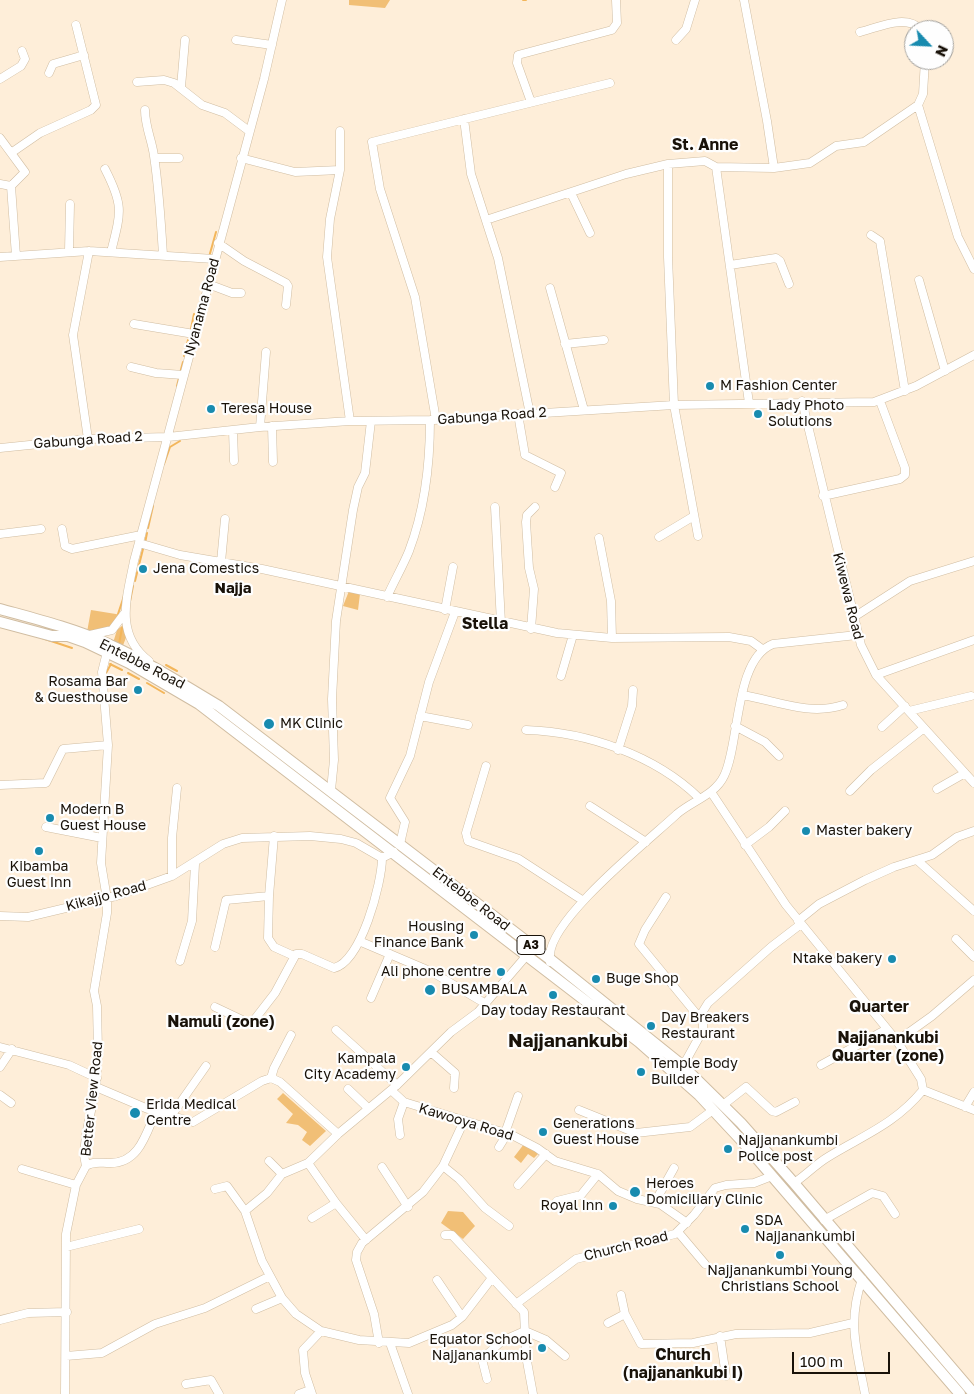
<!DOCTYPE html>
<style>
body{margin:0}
#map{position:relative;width:974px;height:1394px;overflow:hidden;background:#feeed9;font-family:"Golos Text",sans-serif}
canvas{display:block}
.north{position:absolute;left:904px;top:20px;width:50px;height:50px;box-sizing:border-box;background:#fefefe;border:1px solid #a2a09c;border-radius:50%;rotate:115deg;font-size:14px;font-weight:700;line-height:20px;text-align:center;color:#191209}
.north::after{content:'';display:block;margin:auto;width:18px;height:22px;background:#188baf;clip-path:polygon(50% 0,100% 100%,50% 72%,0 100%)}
.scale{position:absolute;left:792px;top:1352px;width:98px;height:22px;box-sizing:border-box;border:2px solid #191209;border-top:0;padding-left:6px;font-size:15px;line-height:18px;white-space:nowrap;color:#191209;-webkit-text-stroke:4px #fefefe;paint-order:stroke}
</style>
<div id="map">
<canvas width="974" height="1394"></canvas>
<div class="north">N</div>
<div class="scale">100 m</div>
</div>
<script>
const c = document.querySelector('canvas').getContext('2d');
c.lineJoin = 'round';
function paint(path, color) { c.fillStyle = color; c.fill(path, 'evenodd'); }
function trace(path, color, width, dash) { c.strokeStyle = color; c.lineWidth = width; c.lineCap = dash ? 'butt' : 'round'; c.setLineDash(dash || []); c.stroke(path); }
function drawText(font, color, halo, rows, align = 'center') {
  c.font = font + ' "Golos Text",sans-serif'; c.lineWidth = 4.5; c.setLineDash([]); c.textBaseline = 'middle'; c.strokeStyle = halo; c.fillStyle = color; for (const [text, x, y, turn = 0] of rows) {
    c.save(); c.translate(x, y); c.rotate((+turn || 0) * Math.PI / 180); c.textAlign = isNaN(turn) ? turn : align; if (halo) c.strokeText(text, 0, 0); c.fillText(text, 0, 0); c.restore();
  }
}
paint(new Path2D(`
 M 349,0 L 390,0 L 385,8 L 349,5 Z
 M 349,591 L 360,594 L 358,610 L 343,606 Z
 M 91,610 L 122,615 L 112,626 L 87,632 Z
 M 123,625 L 127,635 L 122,648 L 113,643 L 117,630 Z
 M 283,1093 L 326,1131 L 310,1146 L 302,1140 L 307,1132 L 298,1125 L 286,1123 L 293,1114 L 277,1099 Z
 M 524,1144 L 539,1153 L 534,1158 L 528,1154 L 521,1163 L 514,1157 Z
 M 448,1211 L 463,1212 L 475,1226 L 463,1239 L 441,1223 Z`), '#f1bf76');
trace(new Path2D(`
 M 523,0 L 526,0
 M 209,257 L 216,232
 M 191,329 L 194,314
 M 184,356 L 188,340
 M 180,373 L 183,362
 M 177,386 L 179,378
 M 164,464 L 170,447 L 180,441
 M 148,528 L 153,506
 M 145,543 L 147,533
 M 135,581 L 143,549
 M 130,601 L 133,586
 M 118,614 L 125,593
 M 42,638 L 72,648
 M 119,644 L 122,628
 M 110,664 L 122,670
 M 166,665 L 177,671
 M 106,673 L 111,664
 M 128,673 L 139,679
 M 147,683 L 164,693`), '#f3b65b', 2);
const minor = new Path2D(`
 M 744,0 L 767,121 L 774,168
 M 860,32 C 877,28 907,13 921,30
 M 236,40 L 272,45
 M 676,40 L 686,29 L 695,0
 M 49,73 L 53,64 L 84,55
 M 0,79 L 21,66 L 25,59 L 22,51
 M 137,82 L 164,80 L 174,83 L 202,105 L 225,113 L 249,131
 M 181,87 L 185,40
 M 531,102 L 517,63 L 518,55 L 612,30 L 617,23 L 616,0
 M 918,105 L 958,237 L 974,269
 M 145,110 C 145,127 152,140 154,156 C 159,189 161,222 163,255
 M 464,119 L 471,174 L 498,258 L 530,414
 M 340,131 L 340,170 L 330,219 L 327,257 L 350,421
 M 0,138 L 25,172 L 11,186 L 0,184
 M 11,153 L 40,133 L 91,110 L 96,105 L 76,25
 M 155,158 L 179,158
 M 241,158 L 295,172 L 340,170
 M 668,164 L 668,257 L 674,405 L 698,536
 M 716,167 L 749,403
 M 105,169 C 124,206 121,212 111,252
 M 11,186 L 16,256
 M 571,193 L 590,233
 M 486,220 L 626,174 L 668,164 L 705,161 L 716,167 L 774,168 L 810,163 L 836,146 L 864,142 L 918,105 L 923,94 L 925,60
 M 871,235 L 880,241 L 905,391
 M 218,243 L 244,261 L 286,283 L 288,286 L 286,305
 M 69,251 L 70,204
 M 0,257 L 89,251 L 214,259
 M 730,265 L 776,258 L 780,261 L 789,284
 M 919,280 L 945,371
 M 208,284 L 232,293 L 241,293
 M 550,288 L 584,410
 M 134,324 L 194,334
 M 565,344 L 604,340
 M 131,367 L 156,373 L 183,375
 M 802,401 L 861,645 L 876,675 L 974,783
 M 518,414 L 525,455 L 561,473 L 555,487
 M 436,420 L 415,297 L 380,189 L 372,142 L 610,83
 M 272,426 L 273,462
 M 260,427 L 266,352
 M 233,430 L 234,461
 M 88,439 L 73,335 L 89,251
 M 0,448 L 88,439 L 168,437 L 260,427 L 350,421 L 430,420 L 674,405 L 874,402 L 916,386 L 974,355
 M 823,496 L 900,479 L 905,475 L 905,468 L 880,401
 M 495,507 L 501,623
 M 62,529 L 65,546 L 72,549 L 141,535
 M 0,534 L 41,529
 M 659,537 L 694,516
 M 599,538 L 611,601 L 612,638
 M 139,543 L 180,555 L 262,569 L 557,633 L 612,638 L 729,637 L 751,641 L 762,649
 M 221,562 L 225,519
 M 387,597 C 394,581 403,566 409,551 C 425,509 430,464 430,420
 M 445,610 L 453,567
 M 854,617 L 910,581 L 974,561
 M 531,629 L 534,589 L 529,568 L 526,522 L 527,515 L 535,507
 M 90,635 L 112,630 L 124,614
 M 149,661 C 114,634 127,597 134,561 L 264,79 L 282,0
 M 876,675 L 974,640
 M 561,676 L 573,635
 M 743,695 C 776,701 810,716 843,705
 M 909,711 L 971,696
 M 420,716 L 468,725
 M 735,726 L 765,742 L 779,756
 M 882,727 L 905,706
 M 526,730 C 587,732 655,755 699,798
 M 618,750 L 632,706 L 633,690
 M 486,766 L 466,833 L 468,841 L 519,859 L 582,900
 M 0,785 L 46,783 L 63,749 L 108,745
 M 937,789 L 965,773
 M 331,790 L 334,760 L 332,699 L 336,621 L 353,510 L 358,487 L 365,473 L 371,421
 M 850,791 L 871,770 L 924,728
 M 711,792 L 786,905 L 897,1041 L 921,1079 L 923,1090 L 974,1110
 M 590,806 L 646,842
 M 46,827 L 102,838
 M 274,836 L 269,896 L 268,938 L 274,947 L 294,956
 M 400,844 L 405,822 L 390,798 L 410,756 L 429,682 L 455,612
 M 745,845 L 769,827 L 785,811
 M 918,861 L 974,911
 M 172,876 L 172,838 L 177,788
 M 666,897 L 645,930 L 639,944 L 703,1022 L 703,1030 L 683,1066
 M 0,916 L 28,917 L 116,896 L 172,876 L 223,844 L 242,838 L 310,836 L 341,839 L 356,843 L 382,858 L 394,852
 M 798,921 L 819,904 L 865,880 L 894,867 L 932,855 L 957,837 L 974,831
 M 956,939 L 974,957
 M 359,941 L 432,972 L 486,1004
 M 215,947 L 226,900 L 269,896
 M 180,961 L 192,921 L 195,864
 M 550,962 C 550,960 549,958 550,955 C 551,918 648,841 677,814 C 692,801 715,795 724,776 C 740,744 734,659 773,644 L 857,635
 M 371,998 L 390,954
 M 215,1007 L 251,1024 L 275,993 L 296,954 L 302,954 L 334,968 C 361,962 382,883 382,858
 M 700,1016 L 708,1003 L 771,947 L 801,924
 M 336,1030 L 397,1085
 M 897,1041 L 932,1016 L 974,980
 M 0,1047 L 69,1065 L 97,1078
 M 431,1052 L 455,1073 L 454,1088
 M 821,1065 L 887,1029
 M 0,1067 L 12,1049
 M 271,1078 L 274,1068 L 291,1035
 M 96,1087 L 148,1109 L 193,1122 L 262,1081 L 271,1078 L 280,1082 L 338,1134
 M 348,1089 L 368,1108
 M 391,1090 L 404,1102 L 512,1135 L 537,1148 L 555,1161 L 598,1174
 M 0,1095 L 11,1103
 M 723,1105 L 746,1087 L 772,1111 L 776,1112 L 795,1102
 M 965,1107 L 974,1092
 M 579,1110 L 636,1133 L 690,1127 L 713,1110
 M 171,1116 L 206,1066
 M 505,1133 L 518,1096
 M 400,1135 L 398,1119 L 404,1102
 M 499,1147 L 507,1134
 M 269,1161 L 282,1174 L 308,1163 L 338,1134 L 397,1085 L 451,1032 L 478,1012 L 534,947
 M 308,1163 L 336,1203 L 366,1240
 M 86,1166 C 93,1161 101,1163 109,1163 C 139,1164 146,1134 156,1111
 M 443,1166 L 459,1179 L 485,1208 L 509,1226
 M 382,1167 L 408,1207
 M 22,1169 L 76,1185
 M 794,1183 C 806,1175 816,1164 828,1157 C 864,1135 895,1124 923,1090
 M 518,1185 L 546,1154
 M 215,1189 L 227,1186 L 245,1211 L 262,1261 L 282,1298 L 296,1314 L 321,1331
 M 557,1201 L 581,1195 L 598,1174 L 618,1191 L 637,1199 L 660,1204 L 687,1223
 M 655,1202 L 674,1168
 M 245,1211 L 267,1193 L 282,1174
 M 312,1218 L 336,1203
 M 824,1220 L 872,1193 L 883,1196 L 895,1214
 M 678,1232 L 705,1264
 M 445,1235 L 452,1235 L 524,1312 L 526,1356 L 533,1394
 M 66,1247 L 139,1229
 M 862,1279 C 847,1323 857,1351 865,1394
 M 437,1280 L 462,1317
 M 621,1295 L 625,1314
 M 516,1304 L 576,1259 L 675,1234 L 694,1215 L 715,1188 L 726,1185 L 754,1183 L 772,1176
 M 256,1309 L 282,1298
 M 0,1320 L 28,1313 L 67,1312
 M 608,1323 L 625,1314 L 641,1344 L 693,1343 L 736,1334 L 810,1333 L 853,1323
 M 720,1336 L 726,1376
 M 379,1343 L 374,1314 L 356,1260 L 357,1252 L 362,1243 L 423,1192 L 443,1166 L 464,1121
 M 390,1343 L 408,1394
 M 66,1356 L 102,1353 L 155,1324 L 205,1308 L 268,1277
 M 487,1379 L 482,1359 L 502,1341 L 525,1331 L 546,1340 L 565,1356
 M 186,1384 L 211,1380 L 219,1394
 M 65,1394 L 66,1234 L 76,1185 L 86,1166 L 84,1155 L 86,1135 L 96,1087 L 98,1051 L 97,1006 L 94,991 L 107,913 L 107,899 L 101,863 L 108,745 L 102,672 L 107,652
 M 299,1394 L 310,1390
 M 312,1394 L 305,1373 L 303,1350 L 321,1331 L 359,1340 L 409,1343 L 452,1325 L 462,1317 L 492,1278`);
const major = new Path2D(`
 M 0,609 C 36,619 72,628 106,643 C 146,661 182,684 219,706 L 551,960 L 683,1066 L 741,1123 L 794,1183 L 974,1394
 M 0,622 L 52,636 L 68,636 L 85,642 L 129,663 L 199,704 L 639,1042 L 699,1095 L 741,1140 L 960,1394`);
trace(minor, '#d0bda2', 9);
trace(major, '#d0bda2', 12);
trace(minor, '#fff', 8);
trace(major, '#fff', 10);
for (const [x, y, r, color] of [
 [710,386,5,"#188baf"],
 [211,409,5,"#188baf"],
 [758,414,5,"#188baf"],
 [143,569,5,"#188baf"],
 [138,690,5,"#188baf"],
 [269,724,6,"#188baf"],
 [50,818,5,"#188baf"],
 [806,831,5,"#188baf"],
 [39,851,5,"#188baf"],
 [474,935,5,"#188baf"],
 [892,959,5,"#188baf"],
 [501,972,5,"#188baf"],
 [596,979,5,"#188baf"],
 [430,990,6,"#188baf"],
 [553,995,5,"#188baf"],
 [651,1026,5,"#188baf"],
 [406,1067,5,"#188baf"],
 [641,1072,5,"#188baf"],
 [135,1113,6,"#188baf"],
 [543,1132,5,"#188baf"],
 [728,1149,5,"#188baf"],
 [635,1192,6,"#188baf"],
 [613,1206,5,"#188baf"],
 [745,1229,5,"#188baf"],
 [780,1255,5,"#188baf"],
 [542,1348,5,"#188baf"]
]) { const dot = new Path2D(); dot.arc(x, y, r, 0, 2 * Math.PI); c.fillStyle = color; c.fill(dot); trace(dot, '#fefefe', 2); }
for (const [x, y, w] of [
 [531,945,28]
]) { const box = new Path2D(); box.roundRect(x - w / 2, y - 9.5, w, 19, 4); c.fillStyle = '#fefefe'; c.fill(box); trace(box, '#191209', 1); }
drawText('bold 12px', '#191209', null, [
 ["A3",531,945]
]);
drawText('14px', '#191209', '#fefefe', [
 ["Nyanama Road",202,307,-75],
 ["Gabunga Road 2",492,416,-4],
 ["Gabunga Road 2",88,440,-4],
 ["Kiwewa Road",848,596,76],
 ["Entebbe Road",142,664,27],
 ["Kikajjo Road",106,896,-15],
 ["Entebbe Road",471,899,38],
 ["Better View Road",92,1099,-84],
 ["Kawooya Road",466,1122,17],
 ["Church Road",626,1246,-14]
]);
drawText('14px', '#191209', '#fefefe', [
 ["M Fashion Center",720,386],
 ["Lady Photo",768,406],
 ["Solutions",768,422],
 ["Teresa House",221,409],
 ["Jena Comestics",153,569],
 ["Rosama Bar",128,682,"right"],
 ["& Guesthouse",128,698,"right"],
 ["MK Clinic",280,724],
 ["Modern B",60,810],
 ["Guest House",60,826],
 ["Master bakery",816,831],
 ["Kibamba",39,867,"center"],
 ["Guest Inn",39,883,"center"],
 ["Housing",464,927,"right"],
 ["Finance Bank",464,943,"right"],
 ["Ntake bakery",882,959,"right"],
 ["Ali phone centre",491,972,"right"],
 ["Buge Shop",606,979],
 ["BUSAMBALA",441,990],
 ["Day today Restaurant",553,1011,"center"],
 ["Day Breakers",661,1018],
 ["Restaurant",661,1034],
 ["Kampala",396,1059,"right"],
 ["City Academy",396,1075,"right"],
 ["Temple Body",651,1064],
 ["Builder",651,1080],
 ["Erida Medical",146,1105],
 ["Centre",146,1121],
 ["Generations",553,1124],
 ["Guest House",553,1140],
 ["Najjanankumbi",738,1141],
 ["Police post",738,1157],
 ["Heroes",646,1184],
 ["Domiciliary Clinic",646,1200],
 ["Royal Inn",603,1206,"right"],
 ["SDA",755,1221],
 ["Najjanankumbi",755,1237],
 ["Najjanankumbi Young",780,1271,"center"],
 ["Christians School",780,1287,"center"],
 ["Equator School",532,1340,"right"],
 ["Najjanankumbi",532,1356,"right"]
], 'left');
drawText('bold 15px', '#191209', '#fefefe', [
 ["Najja",233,588]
]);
drawText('bold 16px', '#191209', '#fefefe', [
 ["St. Anne",705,145],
 ["Stella",485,624],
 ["Quarter",879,1007],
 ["Namuli (zone)",221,1022],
 ["Najjanankubi",888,1038],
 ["Quarter (zone)",888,1056],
 ["Church",683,1355],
 ["(najjanankubi I)",683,1373]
]);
drawText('bold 19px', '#191209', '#fefefe', [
 ["Najjanankubi",568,1041]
]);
</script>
